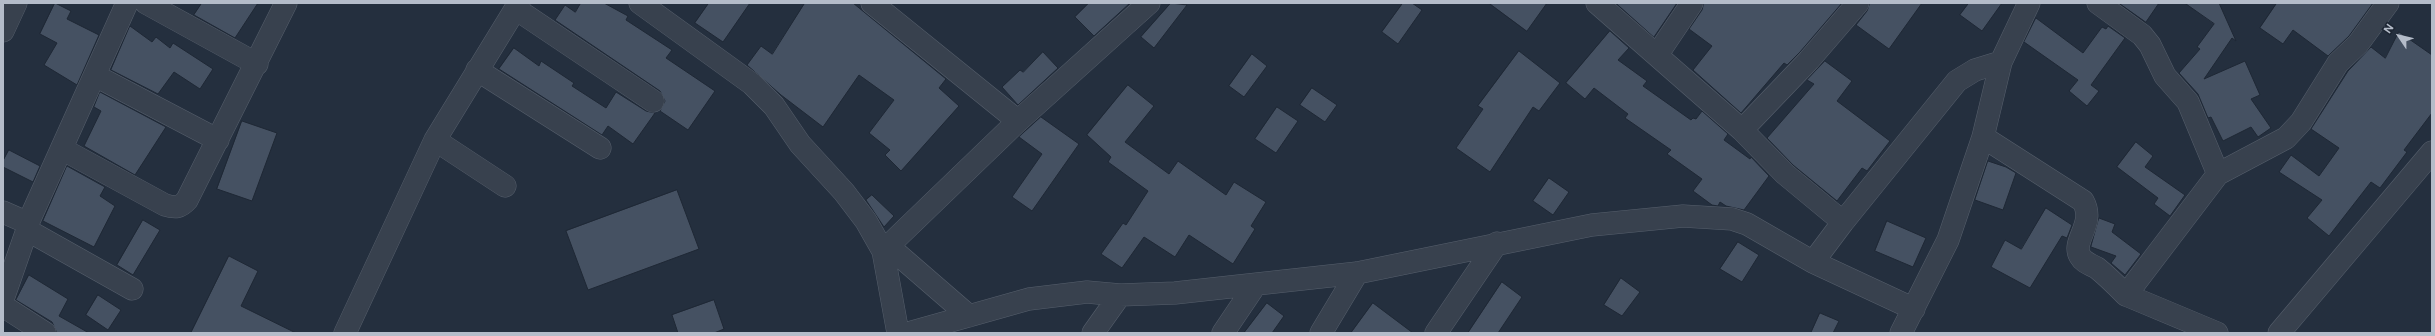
<!DOCTYPE html>
<style>
body{margin:0}
#map{position:relative;width:2435px;height:336px;overflow:hidden;background:#242f3e;font-family:Figtree,sans-serif}
canvas{display:block}
.frame{position:absolute;inset:0;border:4px solid #b4bcc9;pointer-events:none}
.north{position:absolute;left:2379px;top:16px;width:40px;height:40px;-webkit-text-stroke:3px #1d2633;paint-order:stroke;rotate:305deg;font-size:11px;font-weight:700;line-height:16px;text-align:center;color:#b4bcc9}
.north::after{content:'';display:block;margin:auto;width:14px;height:18px;background:#b4bcc9;clip-path:polygon(50% 0,100% 100%,50% 72%,0 100%)}
</style>
<div id="map">
<canvas width="2435" height="336"></canvas>
<div class="frame"></div>
<div class="north">N</div>
</div>
<script>
const c = document.querySelector('canvas').getContext('2d');
c.lineJoin = 'round';
function paint(path, color) { c.fillStyle = color; c.fill(path, 'evenodd'); }
function trace(path, color, width, dash) { c.strokeStyle = color; c.lineWidth = width; c.lineCap = dash ? 'butt' : 'round'; c.setLineDash(dash || []); c.stroke(path); }
const building = new Path2D(`
 M 55,3 L 71,11 L 67,19 L 99,35 L 77,85 L 44,65 L 57,43 L 40,34 Z
 M 202,3 L 258,3 L 235,38 L 194,15 Z
 M 581,3 L 604,3 L 628,16 L 626,20 L 672,50 L 666,58 L 715,91 L 688,130 L 660,111 L 665,101 L 660,91 L 555,20 L 565,5 L 575,12 Z
 M 709,3 L 750,3 L 723,42 L 695,23 Z
 M 805,3 L 853,3 L 946,79 L 939,88 L 959,106 L 901,171 L 885,155 L 890,150 L 869,133 L 894,100 L 859,75 L 823,127 L 781,95 L 747,65 L 761,46 L 772,54 Z
 M 1089,3 L 1130,3 L 1094,36 L 1075,17 Z
 M 1171,3 L 1187,5 L 1154,48 L 1141,37 Z
 M 1403,3 L 1412,3 L 1422,10 L 1398,44 L 1382,32 Z
 M 1489,3 L 1547,3 L 1527,31 Z
 M 1616,3 L 1677,3 L 1654,37 Z
 M 1704,3 L 1842,3 L 1800,52 L 1787,65 L 1784,63 L 1741,113 L 1693,70 L 1712,46 L 1689,29 L 1702,10 Z
 M 1870,3 L 1922,3 L 1889,49 L 1856,25 L 1867,11 Z
 M 1969,3 L 2002,3 L 1982,31 L 1960,15 Z
 M 2119,3 L 2159,3 L 2146,22 Z
 M 2185,3 L 2219,3 L 2236,41 L 2232,38 L 2204,79 L 2245,61 L 2260,95 L 2251,99 L 2271,128 L 2258,137 L 2251,127 L 2223,141 L 2211,117 L 2208,118 L 2198,94 L 2179,73 L 2200,49 L 2197,47 L 2214,24 Z
 M 2277,3 L 2373,3 L 2349,36 L 2328,56 L 2293,30 L 2283,44 L 2260,28 Z
 M 2036,18 L 2083,53 L 2102,27 L 2106,29 L 2108,26 L 2125,38 L 2091,85 L 2099,91 L 2087,106 L 2069,91 L 2078,80 L 2024,42 Z
 M 130,26 L 152,42 L 156,37 L 170,48 L 173,43 L 213,69 L 200,89 L 174,72 L 158,94 L 111,70 Z
 M 1610,31 L 1629,48 L 1618,60 L 1647,81 L 1643,86 L 1691,120 L 1693,118 L 1696,119 L 1702,111 L 1728,134 L 1724,140 L 1750,159 L 1751,157 L 1769,176 L 1744,210 L 1726,206 L 1720,202 L 1718,206 L 1712,205 L 1693,191 L 1702,179 L 1667,154 L 1671,150 L 1625,118 L 1628,114 L 1594,88 L 1585,99 L 1566,83 Z
 M 2399,32 L 2432,55 L 2432,113 L 2404,150 L 2407,152 L 2380,188 L 2371,182 L 2329,236 L 2307,218 L 2322,200 L 2279,172 L 2291,155 L 2319,176 L 2339,148 L 2311,129 L 2348,71 L 2371,47 L 2385,58 Z
 M 514,48 L 539,66 L 541,61 L 574,83 L 572,86 L 606,108 L 616,92 L 646,111 L 655,113 L 633,144 L 608,126 L 602,135 L 499,69 Z
 M 1519,51 L 1560,83 L 1539,111 L 1533,107 L 1490,172 L 1456,148 L 1483,109 L 1478,106 Z
 M 1043,52 L 1058,68 L 1018,105 L 1002,87 L 1020,70 L 1023,72 Z
 M 1252,54 L 1267,66 L 1244,97 L 1229,86 Z
 M 1825,61 L 1852,81 L 1837,101 L 1890,141 L 1867,171 L 1862,168 L 1837,201 L 1793,165 L 1767,138 L 1814,84 L 1807,80 Z
 M 1128,85 L 1154,106 L 1125,142 L 1169,174 L 1178,161 L 1226,195 L 1234,182 L 1266,202 L 1251,226 L 1255,229 L 1233,264 L 1189,235 L 1175,257 L 1144,237 L 1122,268 L 1101,254 L 1123,223 L 1126,225 L 1148,191 L 1108,162 L 1111,157 L 1087,135 Z
 M 1312,88 L 1337,105 L 1325,122 L 1300,105 Z
 M 100,92 L 166,127 L 135,175 L 84,146 L 101,111 L 94,107 Z
 M 1277,107 L 1298,121 L 1276,153 L 1255,139 Z
 M 1041,117 L 1079,144 L 1032,211 L 1012,197 L 1042,154 L 1019,137 Z
 M 242,121 L 277,133 L 252,201 L 217,189 Z
 M 2136,142 L 2153,156 L 2145,167 L 2185,195 L 2170,216 L 2154,204 L 2158,198 L 2117,167 Z
 M 9,150 L 40,166 L 33,182 L 3,167 L 3,161 Z
 M 1988,161 L 2006,167 L 2016,173 L 2003,210 L 1975,200 Z
 M 67,166 L 105,187 L 100,196 L 115,206 L 94,247 L 43,221 Z
 M 1549,178 L 1569,192 L 1553,215 L 1533,201 Z
 M 677,190 L 699,249 L 588,290 L 566,231 Z
 M 872,195 L 894,216 L 884,227 L 866,200 Z
 M 2046,208 L 2072,225 L 2067,238 L 2062,236 L 2030,288 L 1991,267 L 2005,240 L 2021,249 Z
 M 2099,218 L 2115,224 L 2112,232 L 2141,254 L 2125,275 L 2111,263 L 2116,256 L 2091,247 Z
 M 143,220 L 160,230 L 133,275 L 117,265 Z
 M 1887,221 L 1926,238 L 1913,267 L 1875,251 Z
 M 1738,242 L 1759,255 L 1742,282 L 1720,269 Z
 M 229,256 L 258,271 L 241,306 L 296,333 L 191,333 Z
 M 29,275 L 68,299 L 59,316 L 89,333 L 57,333 L 52,322 L 16,300 Z
 M 1621,278 L 1640,292 L 1622,316 L 1604,305 Z
 M 1502,282 L 1522,297 L 1498,333 L 1468,333 Z
 M 98,295 L 121,310 L 108,330 L 86,315 Z
 M 714,300 L 724,329 L 714,333 L 678,333 L 672,315 Z
 M 1267,303 L 1284,316 L 1272,333 L 1244,333 Z
 M 1373,303 L 1413,333 L 1351,333 Z
 M 1820,313 L 1839,321 L 1833,333 L 1811,333 Z`);
paint(building, '#455162');
trace(building, '#1f2835', 1);
const street = new Path2D(`
 M 146,3 L 257,64
 M 640,3 L 752,84 L 774,106 L 800,144 L 844,192 L 866,221 L 883,251 L 898,333
 M 872,3 L 1018,121
 M 1597,3 L 1742,130 L 1785,174 L 1843,222
 M 2098,3 L 2142,35 L 2150,45 L 2165,76 L 2188,102 L 2218,174
 M 516,9 L 653,101
 M 3,31 L 16,3
 M 1657,55 L 1692,3
 M 477,70 L 600,148
 M 96,76 L 218,140
 M 1742,130 L 1809,60 L 1858,3
 M 1983,137 L 2083,201 C 2096,224 2071,241 2080,256 C 2084,263 2090,264 2097,268 C 2107,276 2117,286 2126,295
 M 435,140 L 505,186
 M 62,149 L 165,205 C 175,208 180,208 187,200 L 286,3
 M 3,212 L 28,223
 M 27,230 L 132,289
 M 887,245 L 969,316
 M 883,251 L 1018,121 L 1149,3
 M 1813,262 L 1914,309
 M 1120,295 L 1175,293 L 1357,273 L 1592,225 L 1683,216 L 1732,219 L 1747,224 L 1813,262 L 1843,222 L 1957,81 L 1975,70 L 2001,62
 M 3,299 L 27,230 L 28,223 L 127,3
 M 3,306 L 45,333
 M 345,333 L 435,140 L 519,3
 M 908,333 L 1029,299 L 1087,292 L 1120,295 L 1093,333
 M 1223,333 L 1256,284
 M 1321,333 L 1357,273
 M 1436,333 L 1497,243
 M 1901,333 L 1948,240 L 1983,137 L 2001,62 L 2029,3
 M 2217,333 L 2126,295 L 2218,174 L 2286,138 L 2301,122 L 2338,63 L 2358,44 L 2388,3
 M 2279,333 L 2432,152`);
trace(street, '#565f6c', 23);
trace(street, '#38414e', 22);
</script>
